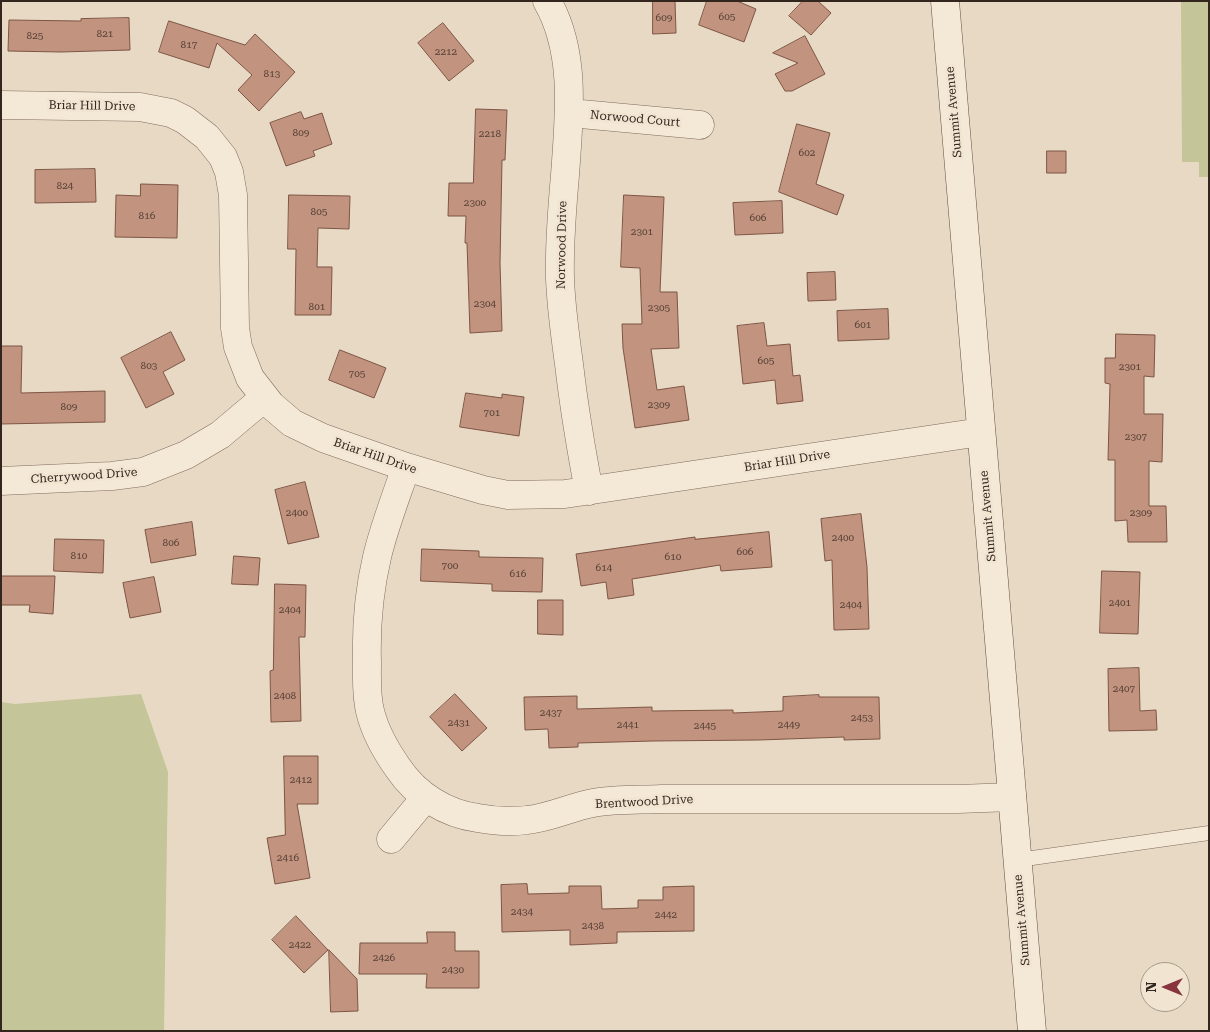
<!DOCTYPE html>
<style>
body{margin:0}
#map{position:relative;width:1210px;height:1032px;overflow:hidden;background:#e8d9c4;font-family:"Roboto Serif",serif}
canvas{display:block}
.frame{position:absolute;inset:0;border:2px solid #32261f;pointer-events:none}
.north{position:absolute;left:1140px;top:962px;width:50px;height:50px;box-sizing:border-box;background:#f1e5d2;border:1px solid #a5998a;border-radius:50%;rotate:270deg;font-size:14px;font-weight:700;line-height:20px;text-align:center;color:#32261f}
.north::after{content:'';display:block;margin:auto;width:18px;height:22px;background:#88343d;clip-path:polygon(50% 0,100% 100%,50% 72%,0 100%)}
</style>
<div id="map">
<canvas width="1210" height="1032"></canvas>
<div class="frame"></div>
<div class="north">N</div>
</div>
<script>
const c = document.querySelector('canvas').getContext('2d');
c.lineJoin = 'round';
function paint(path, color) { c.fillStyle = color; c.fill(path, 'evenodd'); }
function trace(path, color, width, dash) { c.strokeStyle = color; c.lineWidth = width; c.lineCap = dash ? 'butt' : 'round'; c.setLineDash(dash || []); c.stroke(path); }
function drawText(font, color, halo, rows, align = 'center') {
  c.font = font + ' "Roboto Serif",serif'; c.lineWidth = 5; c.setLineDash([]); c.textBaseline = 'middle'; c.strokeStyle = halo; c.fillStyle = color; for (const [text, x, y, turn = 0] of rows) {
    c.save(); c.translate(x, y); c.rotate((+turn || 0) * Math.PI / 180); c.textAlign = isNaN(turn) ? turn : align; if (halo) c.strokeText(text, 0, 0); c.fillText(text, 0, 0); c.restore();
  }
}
paint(new Path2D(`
 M 1181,1 L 1209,1 L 1209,177 L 1199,177 L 1199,162 L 1182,162 Z
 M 141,694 L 168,772 L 164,1031 L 1,1031 L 1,702 L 15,704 Z`), '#c4c599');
const building = new Path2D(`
 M 653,1 L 675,1 L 676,33 L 653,34 Z
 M 707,1 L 737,1 L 756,9 L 744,42 L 699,25 Z
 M 803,1 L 818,1 L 831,13 L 811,35 L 789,16 Z
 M 129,18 L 130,50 L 61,52 L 8,51 L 9,20 L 81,21 L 81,19 Z
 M 169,21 L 245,45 L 255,34 L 295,72 L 259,111 L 238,90 L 252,75 L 217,43 L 209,68 L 159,52 Z
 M 443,23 L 474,61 L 449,81 L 418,43 Z
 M 805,36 L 825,74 L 792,91 L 785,91 L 775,74 L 798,63 L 773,53 Z
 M 476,109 L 507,110 L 505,160 L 502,160 L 500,263 L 502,331 L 470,333 L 467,243 L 465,243 L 466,216 L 448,216 L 449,183 L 473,183 Z
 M 301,112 L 304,119 L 322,113 L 332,144 L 313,151 L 315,156 L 286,166 L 270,123 Z
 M 797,124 L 830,133 L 816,184 L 844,195 L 837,215 L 779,192 Z
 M 1047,151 L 1066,151 L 1066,173 L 1047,173 Z
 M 95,169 L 96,202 L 35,203 L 35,170 Z
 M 141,184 L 178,185 L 177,238 L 115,237 L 116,195 L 140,196 Z
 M 289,195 L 350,196 L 349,229 L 318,228 L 317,267 L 332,267 L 331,315 L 295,315 L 296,249 L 288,249 Z
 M 624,195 L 664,197 L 660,292 L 677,292 L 679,348 L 651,349 L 657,390 L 684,386 L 689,420 L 635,428 L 623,348 L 622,324 L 642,324 L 640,268 L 621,267 Z
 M 782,201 L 783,233 L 735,235 L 733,203 Z
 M 835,272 L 836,300 L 808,301 L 807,273 Z
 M 888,309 L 889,339 L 838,341 L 837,311 Z
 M 764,323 L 767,346 L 790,344 L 793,376 L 800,375 L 803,401 L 777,404 L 775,380 L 743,384 L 737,326 Z
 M 171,332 L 185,360 L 163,372 L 174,394 L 146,408 L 121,358 Z
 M 1116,334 L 1155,335 L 1154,377 L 1144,376 L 1144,414 L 1163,414 L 1162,462 L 1149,461 L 1149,506 L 1166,506 L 1167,542 L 1128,542 L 1127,520 L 1115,521 L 1115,460 L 1108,460 L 1110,384 L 1105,383 L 1105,358 L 1115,358 Z
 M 1,346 L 22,346 L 21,393 L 105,391 L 105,422 L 1,424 Z
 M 340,350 L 386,368 L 374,398 L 329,380 Z
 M 466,393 L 502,398 L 502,394 L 524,397 L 519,436 L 460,427 Z
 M 305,482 L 319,537 L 288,544 L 275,490 Z
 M 861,514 L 867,567 L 869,629 L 834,630 L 832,560 L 825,561 L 821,519 Z
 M 192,522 L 196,555 L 151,563 L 145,530 Z
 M 769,532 L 772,567 L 721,571 L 720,565 L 632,579 L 634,595 L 608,599 L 606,582 L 581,586 L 576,554 L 695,537 L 695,539 Z
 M 55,539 L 104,540 L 103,573 L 54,571 Z
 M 422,549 L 479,551 L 479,557 L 543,558 L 542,592 L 492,591 L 492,584 L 421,581 Z
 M 234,556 L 260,558 L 258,585 L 232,584 Z
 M 1102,571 L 1140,572 L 1138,634 L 1100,633 Z
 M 1,576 L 55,576 L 53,614 L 29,612 L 30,605 L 1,605 Z
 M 154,577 L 161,612 L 130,618 L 123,583 Z
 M 275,584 L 306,585 L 305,637 L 299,637 L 301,721 L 271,722 L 270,671 L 273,670 Z
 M 538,600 L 563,600 L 563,635 L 538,634 Z
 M 1139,668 L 1140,711 L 1156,710 L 1157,730 L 1109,731 L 1108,669 Z
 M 455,694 L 487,728 L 462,751 L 430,717 Z
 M 819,695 L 819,697 L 879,697 L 880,739 L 844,740 L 844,737 L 759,740 L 653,741 L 578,743 L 578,747 L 549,748 L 548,729 L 525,730 L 524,697 L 577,696 L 577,709 L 652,707 L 652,711 L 733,710 L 733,713 L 783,711 L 783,697 Z
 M 284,756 L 318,756 L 318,804 L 297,804 L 310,878 L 275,884 L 267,838 L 285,835 Z
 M 527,884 L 528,894 L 569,893 L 569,886 L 601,886 L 602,909 L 638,908 L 638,900 L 663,900 L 663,887 L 694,886 L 694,931 L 617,932 L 617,943 L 570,945 L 570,930 L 502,932 L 501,885 Z
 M 296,916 L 328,950 L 304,973 L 272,940 Z
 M 427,932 L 455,932 L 455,951 L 479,951 L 479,988 L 426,988 L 427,974 L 359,974 L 360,943 L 427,943 Z
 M 329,950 L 357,979 L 358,1011 L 331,1012 Z`);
paint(building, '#c2937e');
trace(building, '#7d5545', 1);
const service = new Path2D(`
 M 1018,860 L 1209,833`);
const minor = new Path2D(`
 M 547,1 C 577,53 569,118 565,175 C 562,209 559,243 560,278 C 561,307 565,335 569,364 C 574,407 581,449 589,491
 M 1,105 L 140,107 L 171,113 L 185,120 L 207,137 L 223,157 L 229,172 L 233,195 L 235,328 L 238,347 L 250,378 L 271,405 L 292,423 L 323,438 L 406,467 L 483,490 L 508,495 L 565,494 L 981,432
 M 570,113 L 700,125
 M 406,467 C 396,497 384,527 377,557 C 369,591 366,627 367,662 C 367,678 366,695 370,711 C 375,732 386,751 398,768 C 416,795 446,814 478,818 C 494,821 512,822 527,820 C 550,818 571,807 593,803 C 615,799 638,800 661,799 L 958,799 L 1012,797
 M 1,481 L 112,476 L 143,472 L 186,455 L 220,435 L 264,398
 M 391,839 L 426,797`);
const secondary = new Path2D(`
 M 945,1 L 1032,1031`);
trace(service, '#806c5c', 15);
trace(minor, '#806c5c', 29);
trace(secondary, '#624d40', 29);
trace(service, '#f4e8d6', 14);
trace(minor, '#f4e8d6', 28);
trace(secondary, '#f4e8d6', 28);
drawText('10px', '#564137', null, [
 ["605",727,17],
 ["609",664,18],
 ["821",105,34],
 ["825",35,36],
 ["817",189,45],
 ["2212",446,52],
 ["813",272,74],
 ["809",301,133],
 ["2218",490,134],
 ["602",807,153],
 ["824",65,186],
 ["2300",475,203],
 ["805",319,212],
 ["816",147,216],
 ["606",758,218],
 ["2301",642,232],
 ["2304",485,304],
 ["801",317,307],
 ["2305",659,308],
 ["601",863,325],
 ["605",766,361],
 ["803",149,366],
 ["2301",1130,367],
 ["705",357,374],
 ["2309",659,405],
 ["809",69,407],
 ["701",492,413],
 ["2307",1136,437],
 ["2400",297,513],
 ["2309",1141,513],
 ["2400",843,538],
 ["806",171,543],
 ["606",745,552],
 ["810",79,556],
 ["610",673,557],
 ["700",450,566],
 ["614",604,568],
 ["616",518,574],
 ["2401",1120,603],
 ["2404",851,605],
 ["2404",290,610],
 ["2407",1124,689],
 ["2408",285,696],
 ["2437",551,713],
 ["2453",862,718],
 ["2431",459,723],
 ["2441",628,725],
 ["2449",789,725],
 ["2445",705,726],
 ["2412",301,780],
 ["2416",288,858],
 ["2434",522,912],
 ["2442",666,915],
 ["2438",593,926],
 ["2422",300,945],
 ["2426",384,958],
 ["2430",453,970]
]);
drawText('12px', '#32261f', '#f1e5d2', [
 ["Briar Hill Drive",92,106,1],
 ["Summit Avenue",954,112,-95],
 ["Norwood Court",635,119,5],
 ["Norwood Drive",562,245,-89],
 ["Briar Hill Drive",375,456,19],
 ["Briar Hill Drive",787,461,-9],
 ["Cherrywood Drive",84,476,-4],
 ["Summit Avenue",988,516,-95],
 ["Brentwood Drive",644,802,-3],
 ["Summit Avenue",1022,920,-95]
]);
</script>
